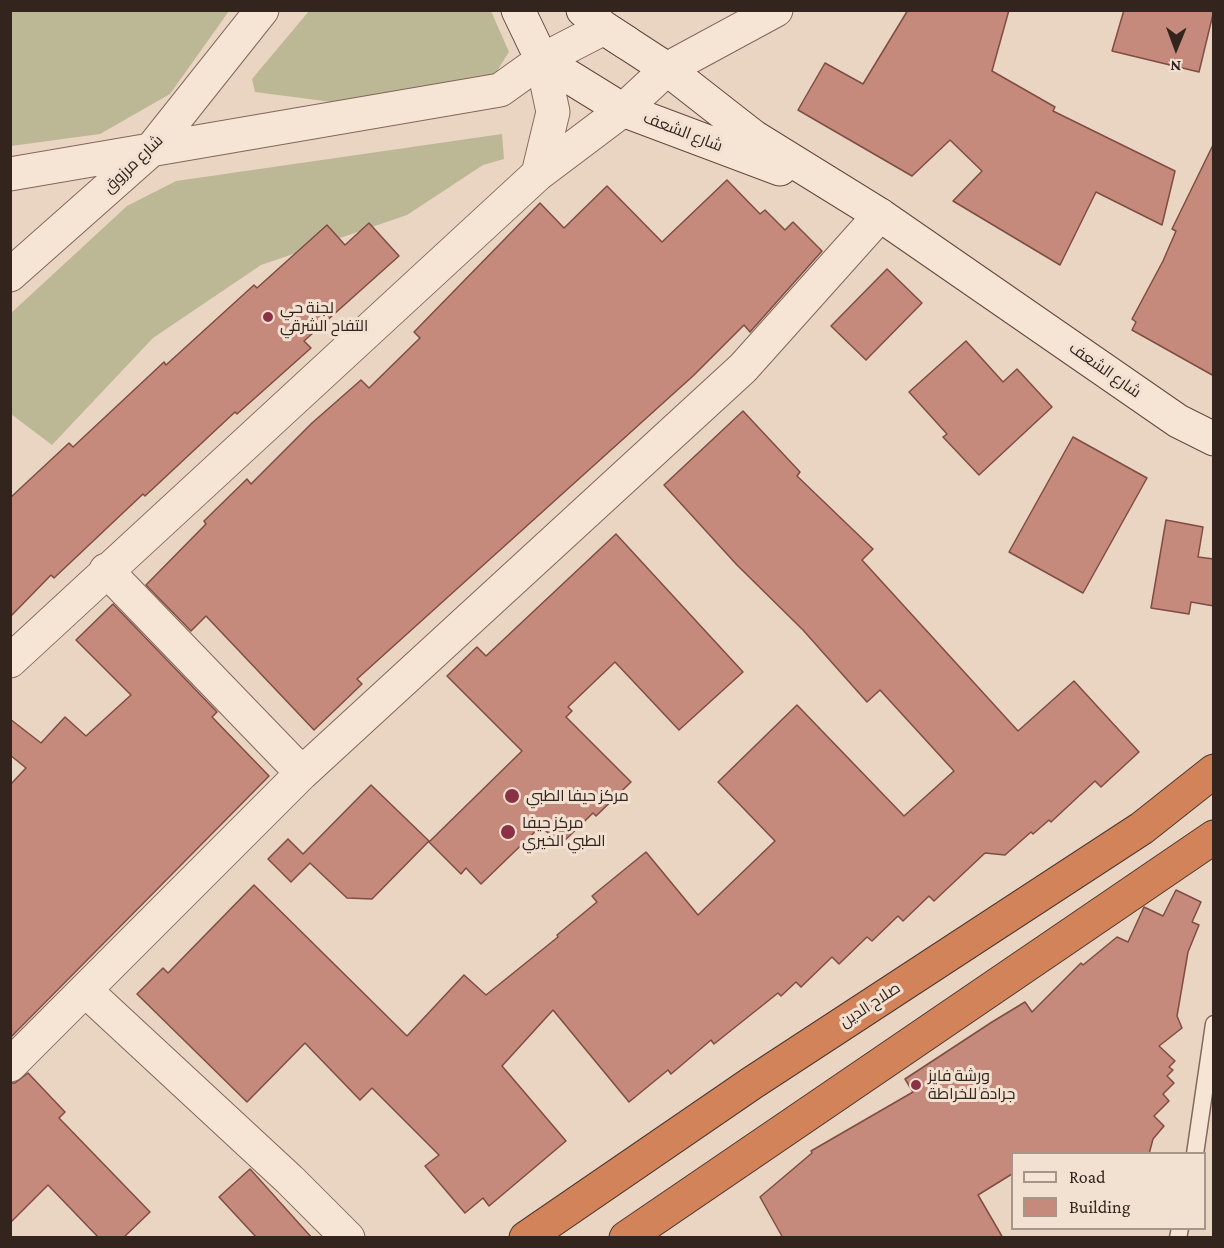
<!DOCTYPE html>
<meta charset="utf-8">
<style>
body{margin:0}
#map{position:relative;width:1224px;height:1248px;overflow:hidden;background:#ead5c2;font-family:"Crimson Pro",serif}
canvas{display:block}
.frame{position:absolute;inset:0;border:12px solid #33241e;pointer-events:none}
.legend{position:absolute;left:1011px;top:1152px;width:195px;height:78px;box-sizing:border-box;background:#f2e1d1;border:2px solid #a69589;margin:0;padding:8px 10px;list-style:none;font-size:18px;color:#33241e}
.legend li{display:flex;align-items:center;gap:12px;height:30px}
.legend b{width:30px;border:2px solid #a69589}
.north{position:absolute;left:1146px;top:18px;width:60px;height:60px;-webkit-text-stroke:4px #f2e1d1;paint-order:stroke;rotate:181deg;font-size:16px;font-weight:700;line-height:24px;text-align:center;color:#33241e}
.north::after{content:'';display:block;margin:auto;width:21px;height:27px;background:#33241e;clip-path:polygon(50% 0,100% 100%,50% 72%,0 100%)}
</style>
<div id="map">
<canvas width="1224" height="1248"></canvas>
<div class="frame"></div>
<ul class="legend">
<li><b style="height:8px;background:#f6e4d5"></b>Road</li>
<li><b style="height:16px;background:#c58a7b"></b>Building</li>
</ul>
<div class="north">N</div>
</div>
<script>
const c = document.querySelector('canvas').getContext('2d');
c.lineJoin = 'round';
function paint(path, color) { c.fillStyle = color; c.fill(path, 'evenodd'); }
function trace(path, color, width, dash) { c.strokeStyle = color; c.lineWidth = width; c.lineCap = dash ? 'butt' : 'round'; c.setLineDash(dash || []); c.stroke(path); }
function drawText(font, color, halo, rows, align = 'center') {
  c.font = font + ' "Crimson Pro",Cairo,serif'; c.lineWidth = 6; c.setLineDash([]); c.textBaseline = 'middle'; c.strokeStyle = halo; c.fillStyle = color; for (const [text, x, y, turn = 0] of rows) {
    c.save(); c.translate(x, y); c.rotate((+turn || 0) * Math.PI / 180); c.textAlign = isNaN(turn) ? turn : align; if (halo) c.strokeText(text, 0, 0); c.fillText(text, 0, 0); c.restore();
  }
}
paint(new Path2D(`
 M 10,11 L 11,10 L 229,11 L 170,94 L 100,134 L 11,146 Z
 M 309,11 L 491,11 L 509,52 L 495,74 L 332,102 L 255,92 L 252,79 Z
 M 502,134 L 504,159 L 483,165 L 407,215 L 261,265 L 153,338 L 52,445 L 11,414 L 10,314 L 127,206 L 176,181 Z`), '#bcb896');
const building = new Path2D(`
 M 908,10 L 1009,10 L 992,71 L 1055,107 L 1053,111 L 1175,171 L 1162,225 L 1096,192 L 1060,265 L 953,201 L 982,171 L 950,140 L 912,176 L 798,110 L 825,63 L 863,84 Z
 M 1124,10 L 1214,10 L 1199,72 L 1112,51 Z
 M 1214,143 L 1214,376 L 1132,330 L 1136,322 L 1132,319 L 1163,261 L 1176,231 L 1172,229 Z
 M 727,180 L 760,214 L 765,210 L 785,230 L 793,222 L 822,251 L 750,332 L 744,325 L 693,376 L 357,679 L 362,684 L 314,730 L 206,616 L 191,631 L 146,585 L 206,524 L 204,521 L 247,479 L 251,484 L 312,423 L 361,380 L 369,388 L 420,338 L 414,332 L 540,203 L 564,228 L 607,186 L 662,242 Z
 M 369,223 L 399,256 L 304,341 L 311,348 L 237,414 L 235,412 L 145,496 L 143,494 L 54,578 L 51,575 L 10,617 L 10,498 L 69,443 L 73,447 L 164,362 L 166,365 L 254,285 L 257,288 L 327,225 L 345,245 Z
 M 887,269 L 922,303 L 866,360 L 831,326 Z
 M 966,341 L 1003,382 L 1017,369 L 1052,407 L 979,475 L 943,437 L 947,434 L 909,392 Z
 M 743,411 L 800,472 L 797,476 L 873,549 L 862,560 L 1018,731 L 1074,681 L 1139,752 L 1101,787 L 1095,781 L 1051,822 L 1049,820 L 1033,834 L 1031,832 L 1005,855 L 985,853 L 934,901 L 929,896 L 903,921 L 898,916 L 872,941 L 867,937 L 839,964 L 832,957 L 801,987 L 796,982 L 781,996 L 778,993 L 714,1044 L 711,1040 L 671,1074 L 668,1070 L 629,1102 L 553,1010 L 502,1066 L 566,1141 L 489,1206 L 483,1198 L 465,1213 L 425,1166 L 439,1155 L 372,1088 L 360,1100 L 305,1043 L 247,1102 L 137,994 L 163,968 L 168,973 L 254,885 L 407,1036 L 464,975 L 486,995 L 558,937 L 557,935 L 597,902 L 592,896 L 646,852 L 698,915 L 775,841 L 718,782 L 797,705 L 904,816 L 954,771 L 880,690 L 867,702 L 803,630 L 737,565 L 664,485 Z
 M 1073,437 L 1147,478 L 1083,593 L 1009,552 Z
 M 1166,520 L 1203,527 L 1198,557 L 1214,559 L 1214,606 L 1191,602 L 1189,614 L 1151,608 Z
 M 616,534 L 743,672 L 679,730 L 615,662 L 568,707 L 572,711 L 566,717 L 631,782 L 596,816 L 593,813 L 560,845 L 541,826 L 481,884 L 466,868 L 461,874 L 429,842 L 522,751 L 447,676 L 477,647 L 486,656 Z
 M 113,604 L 217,712 L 212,717 L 269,776 L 10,1038 L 10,785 L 26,768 L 10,755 L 10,719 L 41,743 L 65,717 L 86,736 L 131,695 L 76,640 Z
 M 371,785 L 429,841 L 372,899 L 347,898 L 310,863 L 291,882 L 268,859 L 288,839 L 303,854 Z
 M 1176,890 L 1201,902 L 1192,922 L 1199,925 L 1188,952 L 1177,1016 L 1182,1028 L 1159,1046 L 1175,1061 L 1169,1067 L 1173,1070 L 1167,1076 L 1174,1083 L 1163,1094 L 1169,1101 L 1154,1116 L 1164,1126 L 1153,1139 L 1149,1154 L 1012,1154 L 1012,1174 L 978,1195 L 1003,1238 L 783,1238 L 760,1197 L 812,1153 L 811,1151 L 913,1092 L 905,1079 L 992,1022 L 1025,1002 L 1032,1012 L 1081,963 L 1083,965 L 1117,937 L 1128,942 L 1144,907 L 1163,916 Z
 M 28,1073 L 65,1112 L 59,1118 L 150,1212 L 123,1238 L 99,1238 L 48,1185 L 10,1223 L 10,1083 L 15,1083 Z
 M 250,1169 L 251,1170 L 312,1238 L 257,1238 L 219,1197 Z`);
paint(building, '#c58a7b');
trace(building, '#7f4d43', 1.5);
const lane = new Path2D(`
 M 1195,1154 L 1214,1024
 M 1178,1238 L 1180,1228`);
const street = new Path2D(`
 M 10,174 L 500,90 L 542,60 L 604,28 L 627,43
 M 538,174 L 553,112 L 542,60
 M 10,275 L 150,151 L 262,10
 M 106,570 L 302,773
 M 10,661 L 538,174 L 623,110 L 667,69 L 776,10
 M 85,990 L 290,1180 L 348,1238
 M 10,1065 L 302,773 L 743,368 L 880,215`);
const secondary = new Path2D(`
 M 518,10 L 542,60 L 623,110 L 780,169
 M 583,10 L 604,28 L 667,69 L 754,137 L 880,215 L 1178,421 L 1214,439`);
const highway = new Path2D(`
 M 526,1238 L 752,1083 L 1142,828 L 1214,771
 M 626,1238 L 1214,837`);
trace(lane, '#82675b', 19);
trace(street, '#82675b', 35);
trace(secondary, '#64493e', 35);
trace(highway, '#50372f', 35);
trace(lane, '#f6e4d5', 16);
trace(street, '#f6e4d5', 33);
trace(secondary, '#f6e4d5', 33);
trace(highway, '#d38359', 33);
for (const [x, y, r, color] of [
 [268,317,6,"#8c3045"],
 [512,796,8,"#8c3045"],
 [508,832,8,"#8c3045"],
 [916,1085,6,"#8c3045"]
]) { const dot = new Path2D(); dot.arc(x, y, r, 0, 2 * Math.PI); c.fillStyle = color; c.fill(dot); trace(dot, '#f2e1d1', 2); }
drawText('16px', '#33241e', '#f2e1d1', [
 ["شارع الشعف",683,132,21],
 ["شارع مرزوق",133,164,-44],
 ["شارع الشعف",1105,370,35],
 ["صلاح الدين",870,1005,-33]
]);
drawText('16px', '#33241e', '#f2e1d1', [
 ["لجنة حي",280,308],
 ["التفاح الشرقي",280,326],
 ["مركز حيفا الطبي",526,796],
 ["مركز حيفا",522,823],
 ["الطبي الخيري",522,841],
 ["ورشة فايز",928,1076],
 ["جرادة للخراطة",928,1094]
], 'left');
</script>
